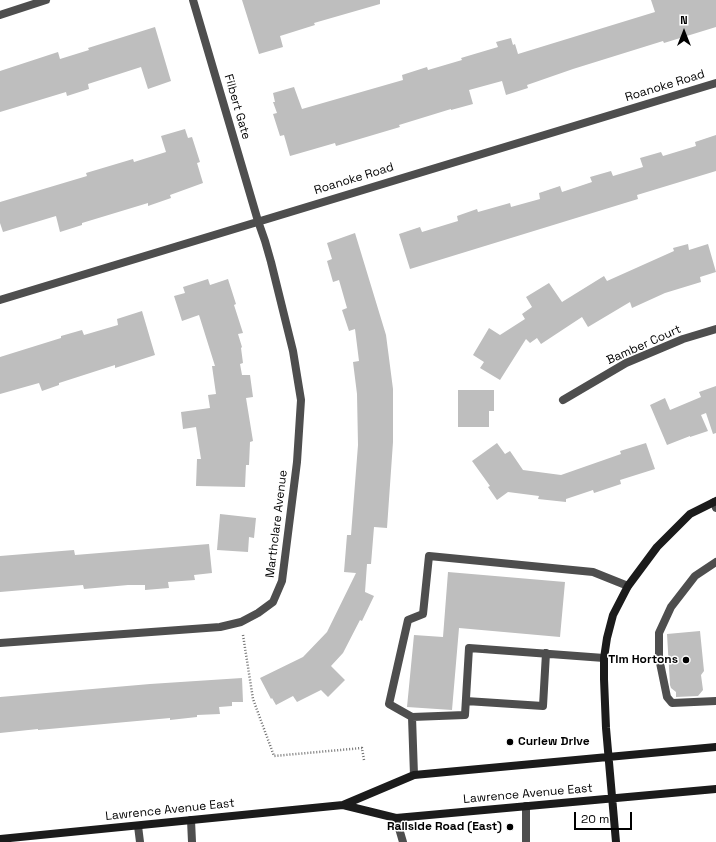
<!DOCTYPE html>
<style>
body{margin:0}
#map{position:relative;width:716px;height:842px;overflow:hidden;background:#fff;font-family:"Space Grotesk",sans-serif}
canvas{display:block}
.north{position:absolute;left:664px;top:12px;width:40px;height:40px;-webkit-text-stroke:3px #fff;paint-order:stroke;rotate:0deg;font-size:11px;font-weight:700;line-height:16px;text-align:center;color:#000}
.north::after{content:'';display:block;margin:auto;width:14px;height:18px;background:#000;clip-path:polygon(50% 0,100% 100%,50% 72%,0 100%)}
.scale{position:absolute;left:574px;top:812px;width:58px;height:18px;box-sizing:border-box;border:2px solid #000;border-top:0;padding-left:5px;font-size:12px;line-height:14px;white-space:nowrap;color:#000;-webkit-text-stroke:3px #fff;paint-order:stroke}
</style>
<div id="map">
<canvas width="716" height="842"></canvas>
<div class="north">N</div>
<div class="scale">20 m</div>
</div>
<script>
const c = document.querySelector('canvas').getContext('2d');
c.lineJoin = 'round';
function paint(path, color) { c.fillStyle = color; c.fill(path, 'evenodd'); }
function trace(path, color, width, dash) { c.strokeStyle = color; c.lineWidth = width; c.lineCap = dash ? 'butt' : 'round'; c.setLineDash(dash || []); c.stroke(path); }
function drawText(font, color, halo, rows, align = 'center') {
  c.font = font + ' "Space Grotesk",sans-serif'; c.lineWidth = 3; c.setLineDash([]); c.textBaseline = 'middle'; c.strokeStyle = halo; c.fillStyle = color; for (const [text, x, y, turn = 0] of rows) {
    c.save(); c.translate(x, y); c.rotate((+turn || 0) * Math.PI / 180); c.textAlign = isNaN(turn) ? turn : align; if (halo) c.strokeText(text, 0, 0); c.fillText(text, 0, 0); c.restore();
  }
}
paint(new Path2D(`
 M 242,0 L 380,0 L 380,4 L 314,23 L 315,25 L 280,36 L 283,47 L 259,54 Z
 M 651,0 L 716,0 L 716,27 L 664,43 L 663,41 L 573,69 L 527,85 L 528,88 L 506,95 L 502,81 L 469,90 L 473,104 L 451,110 L 451,109 L 399,125 L 400,127 L 336,146 L 335,143 L 290,156 L 284,135 L 280,136 L 273,114 L 277,113 L 273,102 L 275,102 L 273,93 L 294,87 L 302,109 L 403,80 L 402,75 L 427,67 L 428,70 L 462,60 L 461,58 L 498,47 L 496,42 L 511,38 L 513,45 L 515,44 L 518,54 L 655,12 Z
 M 155,27 L 171,81 L 148,89 L 141,67 L 88,84 L 89,89 L 67,96 L 66,92 L 0,112 L 0,71 L 58,52 L 60,59 L 89,50 L 88,48 Z
 M 185,129 L 188,138 L 192,137 L 200,162 L 197,163 L 203,183 L 170,195 L 171,198 L 148,206 L 148,203 L 82,223 L 82,225 L 60,232 L 56,216 L 3,232 L 0,223 L 0,202 L 87,176 L 86,173 L 133,159 L 134,162 L 166,152 L 161,136 Z
 M 716,135 L 716,171 L 637,195 L 638,199 L 410,269 L 399,234 L 420,227 L 422,232 L 458,221 L 457,216 L 477,209 L 478,212 L 510,203 L 511,207 L 540,199 L 539,193 L 560,186 L 562,192 L 592,182 L 590,177 L 611,171 L 613,176 L 643,167 L 640,158 L 661,152 L 663,156 L 696,146 L 695,142 Z
 M 355,233 L 386,335 L 393,389 L 393,442 L 387,528 L 374,527 L 371,564 L 367,564 L 365,592 L 374,596 L 362,621 L 360,620 L 343,653 L 331,666 L 345,680 L 328,697 L 321,690 L 297,702 L 293,696 L 276,705 L 272,698 L 271,699 L 260,678 L 303,657 L 327,632 L 356,573 L 344,572 L 347,535 L 351,535 L 358,445 L 357,394 L 353,362 L 359,361 L 355,329 L 349,331 L 342,310 L 347,308 L 339,280 L 333,282 L 327,261 L 332,259 L 327,243 Z
 M 688,244 L 689,250 L 708,244 L 716,272 L 700,277 L 701,282 L 665,293 L 632,308 L 630,302 L 588,327 L 582,317 L 541,344 L 537,338 L 530,343 L 526,339 L 500,380 L 480,368 L 484,362 L 473,355 L 489,328 L 500,335 L 525,319 L 522,314 L 532,307 L 526,297 L 549,283 L 562,302 L 604,276 L 607,281 L 674,251 L 673,248 Z
 M 208,279 L 210,285 L 228,279 L 236,304 L 234,305 L 243,333 L 238,334 L 242,347 L 241,348 L 243,363 L 240,364 L 242,375 L 250,375 L 253,397 L 246,398 L 253,441 L 250,442 L 249,465 L 246,465 L 245,487 L 196,486 L 197,459 L 201,459 L 196,427 L 183,429 L 181,412 L 210,408 L 208,395 L 216,394 L 212,366 L 215,366 L 199,315 L 182,321 L 174,296 L 185,293 L 183,287 Z
 M 142,311 L 155,355 L 115,368 L 115,365 L 59,383 L 59,385 L 42,391 L 39,383 L 0,394 L 0,357 L 61,338 L 61,336 L 82,330 L 84,335 L 118,325 L 117,319 Z
 M 716,386 L 716,433 L 713,434 L 706,413 L 701,415 L 708,431 L 690,437 L 690,436 L 667,445 L 650,405 L 665,398 L 670,410 L 701,397 L 699,392 Z
 M 458,390 L 494,390 L 494,411 L 489,411 L 489,427 L 458,427 Z
 M 497,443 L 505,454 L 510,451 L 523,470 L 561,475 L 621,454 L 620,451 L 646,443 L 655,469 L 620,480 L 621,484 L 594,493 L 593,490 L 566,499 L 566,502 L 538,499 L 539,496 L 508,492 L 497,500 L 488,487 L 490,486 L 472,461 Z
 M 220,514 L 256,518 L 254,538 L 249,537 L 248,552 L 217,550 Z
 M 209,544 L 212,573 L 194,575 L 195,580 L 168,582 L 169,588 L 145,590 L 145,585 L 128,585 L 84,589 L 83,585 L 0,592 L 0,556 L 74,550 L 75,555 Z
 M 448,572 L 565,582 L 560,637 L 459,628 L 452,710 L 407,707 L 414,635 L 443,637 Z
 M 700,631 L 704,671 L 701,675 L 703,690 L 698,696 L 676,697 L 676,692 L 671,688 L 670,685 L 667,634 Z
 M 242,678 L 243,702 L 232,702 L 232,706 L 219,707 L 220,714 L 197,715 L 197,717 L 170,720 L 170,718 L 38,730 L 38,729 L 0,733 L 0,697 L 150,684 Z`), '#bebebe');
trace(new Path2D(`
 M 243,635 L 253,699 L 274,756 L 362,748 L 364,760`), '#707070', 2.5, [1, 2]);
trace(new Path2D(`
 M 714,502 L 716,508
 M 716,562 L 695,576 L 671,607 L 659,633 L 659,658 L 667,697 L 672,703 L 716,701
 M 466,701 L 543,706 L 546,653
 M 412,717 L 389,704 L 408,620 L 423,614 L 429,556 L 593,572 L 628,586
 M 414,775 L 412,717 L 465,715 L 469,648 L 604,658
 M 396,818 L 403,842
 M 191,820 L 192,842
 M 138,826 L 140,842
 M 526,842 L 526,806`), '#4e4e4e', 8);
trace(new Path2D(`
 M 0,15 L 46,0
 M 0,300 L 716,83
 M 563,400 L 626,363 L 683,339 L 716,329
 M 0,643 L 220,627 L 241,622 L 258,613 L 273,602 L 282,581 L 297,462 L 301,400 L 293,351 L 271,262 L 265,241 L 258,221 L 193,0`), '#4e4e4e', 8);
trace(new Path2D(`
 M 343,805 L 396,818 L 716,789
 M 0,839 L 343,805 L 414,775 L 716,747
 M 616,842 L 606,728 L 604,679 L 604,658 L 607,638 L 613,615 L 628,586 L 657,547 L 690,514 L 716,501`), '#1b1b1b', 8);
for (const [x, y, r, color] of [
 [686,660,4,"#000"],
 [510,742,4,"#000"],
 [510,827,4,"#000"]
]) { const dot = new Path2D(); dot.arc(x, y, r, 0, 2 * Math.PI); c.fillStyle = color; c.fill(dot); trace(dot, '#fff', 1.5); }
drawText('12px', '#000', '#fff', [
 ["Roanoke Road",665,86,-17],
 ["Filbert Gate",237,107,74],
 ["Roanoke Road",354,179,-17],
 ["Bamber Court",644,345,-24],
 ["Marthclare Avenue",277,524,-83],
 ["Lawrence Avenue East",528,794,-5],
 ["Lawrence Avenue East",170,810,-6]
]);
drawText('bold 12px', '#000', '#fff', [
 ["Tim Hortons",678,660],
 ["Curlew Drive",518,742,"left"],
 ["Railside Road (East)",502,827]
], 'right');
</script>
